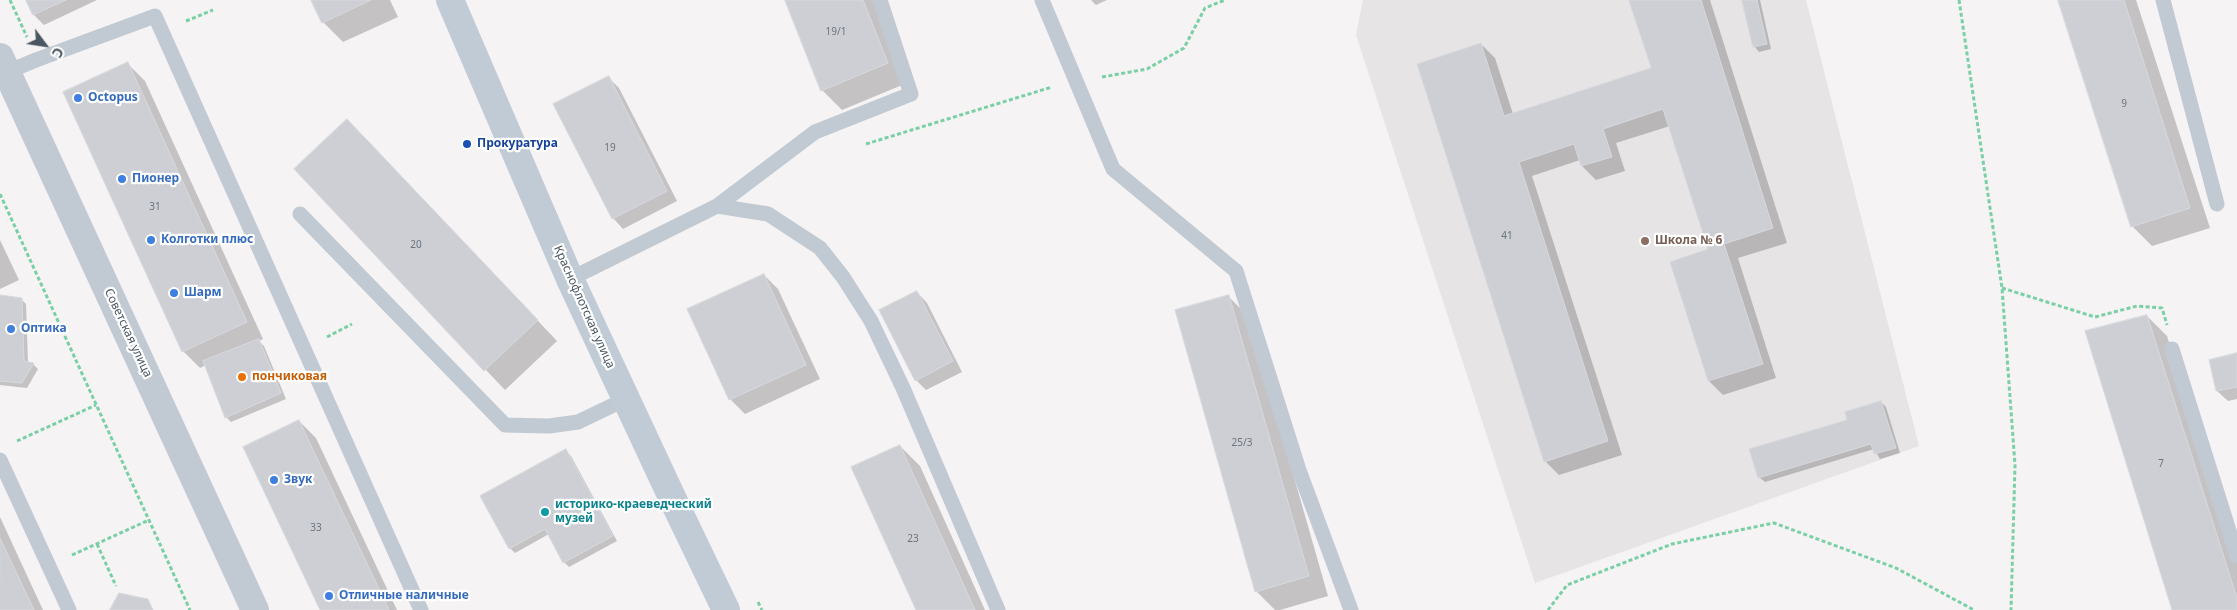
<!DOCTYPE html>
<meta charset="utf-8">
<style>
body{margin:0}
#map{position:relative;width:2237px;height:610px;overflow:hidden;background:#f5f3f3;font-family:"Noto Sans",sans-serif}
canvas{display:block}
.north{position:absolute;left:20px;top:20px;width:50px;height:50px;-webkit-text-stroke:4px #fff;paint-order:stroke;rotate:121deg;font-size:14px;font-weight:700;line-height:20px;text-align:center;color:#4a5661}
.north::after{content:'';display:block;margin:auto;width:18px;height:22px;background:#4a5661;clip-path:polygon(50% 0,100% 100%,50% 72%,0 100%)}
</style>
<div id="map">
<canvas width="2237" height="610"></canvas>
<div class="north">С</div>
</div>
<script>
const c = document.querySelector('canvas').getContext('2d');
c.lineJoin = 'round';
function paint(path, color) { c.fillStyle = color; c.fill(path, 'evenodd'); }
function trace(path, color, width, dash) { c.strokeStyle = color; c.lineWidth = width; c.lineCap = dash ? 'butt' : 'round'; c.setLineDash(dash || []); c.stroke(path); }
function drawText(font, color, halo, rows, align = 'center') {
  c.font = font + ' "Noto Sans",sans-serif'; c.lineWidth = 4.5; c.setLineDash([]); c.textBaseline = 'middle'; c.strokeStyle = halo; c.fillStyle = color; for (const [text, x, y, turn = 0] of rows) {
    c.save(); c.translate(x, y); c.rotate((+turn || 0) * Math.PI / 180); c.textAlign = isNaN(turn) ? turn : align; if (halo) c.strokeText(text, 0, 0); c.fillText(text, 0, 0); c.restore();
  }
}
paint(new Path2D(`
 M 1363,0 L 1806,0 L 1919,446 L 1535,583 L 1356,35 Z`), '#e6e4e5');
paint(new Path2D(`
 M 27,0 L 97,0 L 44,25 L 34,15 Z
 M 312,0 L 390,0 L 398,17 L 343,42 L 323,22 Z
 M 786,0 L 874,0 L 907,83 L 842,110 L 822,90 Z
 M 1091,0 L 1107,0 L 1096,5 Z
 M 1630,0 L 1710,0 L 1787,243 L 1738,258 L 1776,378 L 1723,395 L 1709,381 L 1710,250 L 1670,126 L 1616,143 L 1625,171 L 1596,180 L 1582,166 L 1580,160 L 1532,176 L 1622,455 L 1559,475 L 1545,461 L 1481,44 L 1495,58 L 1513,114 L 1652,69 Z
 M 1744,0 L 1760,0 L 1771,49 L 1759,52 L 1754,46 Z
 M 2059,0 L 2136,0 L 2210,228 L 2152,246 L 2132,226 Z
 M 128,64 L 145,81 L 263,339 L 259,341 L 264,346 L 286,399 L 231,422 L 226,417 L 206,365 L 200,368 L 183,351 Z
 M 609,78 L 619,88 L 677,201 L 623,229 L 613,218 Z
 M 367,140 L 557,341 L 505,390 L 296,170 Z
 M 0,240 L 19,280 L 0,289 Z
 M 764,275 L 778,289 L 820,379 L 745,414 L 730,399 L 689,309 Z
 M 917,292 L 927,303 L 962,372 L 926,390 L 916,380 Z
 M 0,296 L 21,299 L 26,304 L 28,363 L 33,364 L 38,369 L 27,388 L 0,385 Z
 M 1228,296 L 1248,316 L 1328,596 L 1280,610 L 1275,610 L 1256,591 Z
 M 2147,316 L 2167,336 L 2237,557 L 2237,610 L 2173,610 Z
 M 2237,355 L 2237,399 L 2228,401 L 2217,391 Z
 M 1881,402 L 1886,407 L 1900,453 L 1880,459 L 1874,449 L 1765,482 L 1759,477 Z
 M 299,421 L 316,438 L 397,610 L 322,610 Z
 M 900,446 L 920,466 L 985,610 L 917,610 Z
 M 566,451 L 571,456 L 617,541 L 569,567 L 564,562 L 549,534 L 515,553 L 510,548 Z
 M 0,517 L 43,610 L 0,610 Z`), '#0003');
const building = new Path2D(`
 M 26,0 L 66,0 L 33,15 Z
 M 311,0 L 371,0 L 322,23 Z
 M 785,0 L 863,0 L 888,63 L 821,91 Z
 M 1629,0 L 1701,0 L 1773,228 L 1724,244 L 1763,364 L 1708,381 L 1670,262 L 1708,249 L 1663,109 L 1603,129 L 1612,157 L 1581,166 L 1574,144 L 1519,162 L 1608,441 L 1544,462 L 1417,64 L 1481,43 L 1504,116 L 1651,68 Z
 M 1742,0 L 1757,0 L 1767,44 L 1753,47 Z
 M 2058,0 L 2124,0 L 2190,208 L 2131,227 Z
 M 128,62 L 247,322 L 182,352 L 63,92 Z
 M 609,76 L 667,191 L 612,219 L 553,104 Z
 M 347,119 L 538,320 L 484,371 L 294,169 Z
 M 764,274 L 806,365 L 729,400 L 687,309 Z
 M 917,291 L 953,361 L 915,381 L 879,310 Z
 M 0,295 L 22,298 L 24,361 L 34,363 L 22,383 L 0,381 Z
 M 1229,295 L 1309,576 L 1255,592 L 1175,310 Z
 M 2147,315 L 2237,598 L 2237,610 L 2172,610 L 2085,331 Z
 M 259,339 L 281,393 L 225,418 L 203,361 Z
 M 2237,353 L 2237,387 L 2216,391 L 2209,360 Z
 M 1881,401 L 1896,448 L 1874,454 L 1871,444 L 1758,478 L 1749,449 L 1847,420 L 1845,412 Z
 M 299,420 L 389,610 L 320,610 L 243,447 Z
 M 900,445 L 975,610 L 916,610 L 851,467 Z
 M 566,449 L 613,536 L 563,563 L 545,529 L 509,549 L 480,496 Z
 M 0,538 L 34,610 L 0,610 Z
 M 119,593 L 148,599 L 153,610 L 110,610 Z`);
paint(building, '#cdcfd5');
trace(building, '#d7d9de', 1);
trace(new Path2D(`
 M 10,0 L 27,37
 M 1959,0 L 2002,288 L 2015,465 L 2011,610
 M 186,21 L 213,10
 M 1102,77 L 1147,69 L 1184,48 L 1205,8 L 1225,0
 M 866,144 L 1052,87
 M 0,194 L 190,610
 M 2002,288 L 2095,317 L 2137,306 L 2162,308 L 2167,325
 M 327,337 L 352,324
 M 17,441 L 96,405
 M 97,544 L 116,586
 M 72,555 L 149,520
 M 758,602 L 762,610
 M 1548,610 L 1567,585 L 1672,544 L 1774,523 L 1896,568 L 1974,610`), '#7ad0a6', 3, [4, 2.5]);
trace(new Path2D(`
 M 1042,0 L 1113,169 L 1236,271 L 1299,470 L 1351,610
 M 2163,0 L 2217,204
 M 7,72 L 36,60 L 155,16 L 421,610
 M 717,206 L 815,132 L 911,94 L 880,0
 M 300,214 L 505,425 L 549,426 L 578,422 L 626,399
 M 570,279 L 717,206 L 768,214 L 820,248 L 843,277 L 871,321 L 903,388 L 998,610
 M 2172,349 L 2237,556
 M 0,460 L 69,610`), '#c1cad2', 15);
trace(new Path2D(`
 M 0,57 L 255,610`), '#c1cad2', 28);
trace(new Path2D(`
 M 450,0 L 570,279 L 676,506 L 726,610`), '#c1cbd6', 28);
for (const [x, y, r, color] of [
 [78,98,5,"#3f7fe0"],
 [467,144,5,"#1a4fb4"],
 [122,179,5,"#3f7fe0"],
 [151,240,5,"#3f7fe0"],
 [1645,241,5,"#8d6e63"],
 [174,293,5,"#3f7fe0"],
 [11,329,5,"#3f7fe0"],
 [242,377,5,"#e8710a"],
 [274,480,5,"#3f7fe0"],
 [545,512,5,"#0f9aa8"],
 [329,596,5,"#3f7fe0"]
]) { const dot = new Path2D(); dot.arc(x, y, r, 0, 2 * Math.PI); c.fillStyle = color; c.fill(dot); trace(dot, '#fff', 2); }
drawText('10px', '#6b747e', null, [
 ["19/1",836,32],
 ["9",2124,104],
 ["19",610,148],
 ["31",155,207],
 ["41",1507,236],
 ["20",416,245],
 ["25/3",1242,443],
 ["7",2161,464],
 ["33",316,528],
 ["23",913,539]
]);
drawText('bold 12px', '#366cbe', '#fff', [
 ["Octopus",88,98],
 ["Пионер",132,179],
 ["Колготки плюс",161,240],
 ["Шарм",184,293],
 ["Оптика",21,329],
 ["Звук",284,480],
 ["Отличные наличные",339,596]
], 'left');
drawText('bold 12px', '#164399', '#fff', [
 ["Прокуратура",477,144]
], 'left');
drawText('bold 12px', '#785e54', '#fff', [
 ["Школа № 6",1655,241]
], 'left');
drawText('12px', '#4a5661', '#fff', [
 ["Краснофлотская улица",584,307,66],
 ["Советская улица",128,333,65]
]);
drawText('bold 12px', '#c56008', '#fff', [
 ["пончиковая",252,377]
], 'left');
drawText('bold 12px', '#0d838f', '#fff', [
 ["историко-краеведческий",555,505],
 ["музей",555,519]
], 'left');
</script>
